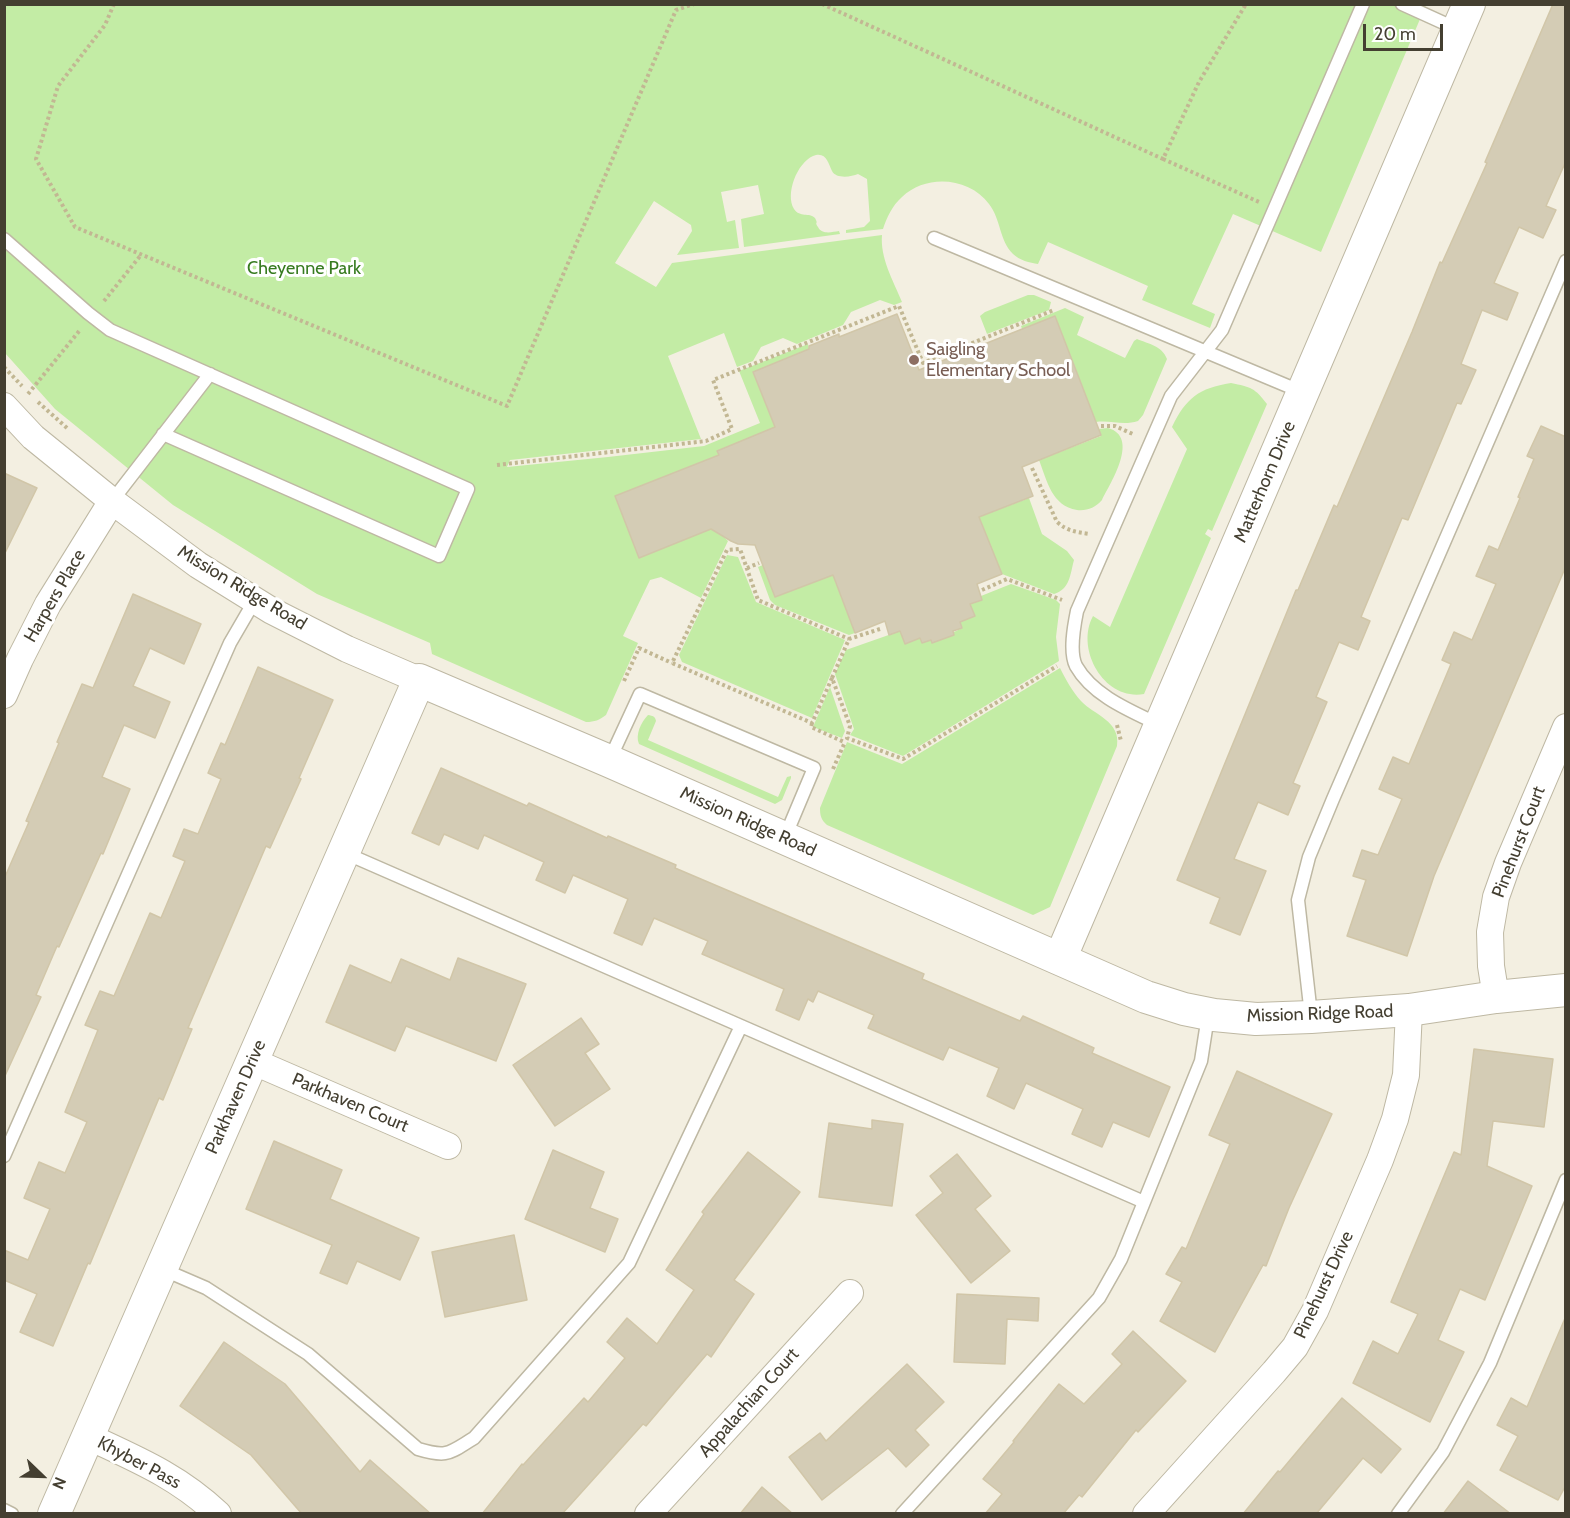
<!DOCTYPE html>
<style>
body{margin:0}
#map{position:relative;width:1570px;height:1518px;overflow:hidden;background:#f3efe1;font-family:Cabin,sans-serif}
canvas{display:block}
.frame{position:absolute;inset:0;border:6px solid #443f31;pointer-events:none}
.north{position:absolute;left:12px;top:1446px;width:60px;height:60px;-webkit-text-stroke:4px #fff;paint-order:stroke;rotate:113deg;font-size:16px;font-weight:700;line-height:24px;text-align:center;color:#443f31}
.north::after{content:'';display:block;margin:auto;width:21px;height:27px;background:#443f31;clip-path:polygon(50% 0,100% 100%,50% 72%,0 100%)}
.scale{position:absolute;left:1363px;top:24px;width:80px;height:27px;box-sizing:border-box;border:3px solid #443f31;border-top:0;padding-left:8px;font-size:18px;line-height:21px;white-space:nowrap;color:#443f31;-webkit-text-stroke:4px #fff;paint-order:stroke}
</style>
<div id="map">
<canvas width="1570" height="1518"></canvas>
<div class="frame"></div>
<div class="north">N</div>
<div class="scale">20 m</div>
</div>
<script>
const c = document.querySelector('canvas').getContext('2d');
c.lineJoin = 'round';
function paint(path, color) { c.fillStyle = color; c.fill(path, 'evenodd'); }
function trace(path, color, width, dash) { c.strokeStyle = color; c.lineWidth = width; c.lineCap = dash ? 'butt' : 'round'; c.setLineDash(dash || []); c.stroke(path); }
function drawText(font, color, halo, rows, align = 'center') {
  c.font = font + ' Cabin,sans-serif'; c.lineWidth = 6; c.setLineDash([]); c.textBaseline = 'middle'; c.strokeStyle = halo; c.fillStyle = color; for (const [text, x, y, turn = 0] of rows) {
    c.save(); c.translate(x, y); c.rotate((+turn || 0) * Math.PI / 180); c.textAlign = isNaN(turn) ? turn : align; if (halo) c.strokeText(text, 0, 0); c.fillText(text, 0, 0); c.restore();
  }
}
paint(new Path2D(`
 M 4,5 L 1426,5 L 1321,252 L 1233,214 L 1192,304 L 1215,314 L 1210,328 L 1142,300 L 1148,286 L 1048,242 L 1038,264 C 1030,263 1019,260 1013,254 C 999,240 1001,219 989,204 C 969,177 926,174 902,197 C 892,206 887,217 883,229 L 846,233 L 846,230 L 864,227 L 870,221 L 867,179 L 858,174 C 851,177 836,179 832,171 C 828,163 826,151 813,156 C 797,163 785,194 794,209 C 800,218 809,212 815,218 C 819,225 814,221 818,227 C 822,235 832,232 839,231 L 840,234 L 744,247 L 741,219 L 764,214 L 758,185 L 721,192 L 727,222 L 735,220 L 739,248 L 677,255 L 692,231 L 691,225 L 654,201 L 615,263 L 656,287 L 672,263 L 882,235 C 880,258 893,280 902,302 L 894,305 L 880,300 L 851,312 L 843,325 L 797,344 L 783,338 L 761,347 L 753,361 L 737,367 L 724,333 L 668,356 L 701,439 L 510,460 L 507,467 L 608,457 L 704,446 L 760,423 L 739,371 L 808,344 L 809,349 L 753,372 L 775,427 L 717,451 L 719,455 L 717,526 L 722,535 L 728,541 L 701,598 L 661,577 L 650,580 L 623,636 L 638,643 L 606,715 C 599,720 595,722 586,722 L 432,654 L 430,643 L 317,594 L 173,505 L 55,409 L 5,353 Z
 M 1028,295 L 1034,295 L 1051,302 L 1049,310 L 987,334 L 980,316 L 985,312 Z
 M 1065,308 L 1084,317 L 1077,335 L 1125,358 L 1134,341 L 1137,339 C 1149,344 1162,346 1167,359 L 1143,415 L 1138,421 C 1123,426 1111,420 1096,422 L 1055,316 L 1022,329 L 1021,326 Z
 M 1231,383 C 1251,387 1255,388 1267,404 L 1212,531 L 1208,529 L 1205,534 L 1211,538 L 1144,694 C 1104,701 1075,649 1093,616 L 1110,627 L 1187,449 L 1172,427 C 1186,398 1199,388 1231,383 Z
 M 1108,428 C 1140,437 1111,482 1102,500 C 1095,508 1087,511 1077,510 C 1052,506 1047,481 1039,460 L 1101,436 L 1099,429 Z
 M 1029,498 L 1042,534 L 1067,551 L 1074,560 C 1070,575 1070,589 1054,594 L 1002,574 L 979,517 Z
 M 727,555 L 738,557 L 756,602 L 845,640 L 812,718 L 682,662 L 679,655 Z
 M 763,565 L 833,575 L 855,633 L 849,635 L 775,605 L 770,600 L 758,567 Z
 M 1011,584 L 1056,600 L 1060,604 L 1056,637 L 1059,661 L 903,756 L 850,735 L 854,729 L 835,674 L 846,650 L 900,631 L 920,638 L 922,643 L 931,640 L 932,643 L 962,628 L 960,622 L 975,616 L 970,604 L 981,600 L 981,596 Z
 M 1060,668 C 1066,680 1072,691 1081,701 C 1094,715 1121,721 1117,746 L 1050,907 L 1033,915 L 827,825 C 821,820 820,815 820,808 L 847,742 L 902,764 Z
 M 830,687 L 845,731 L 842,738 L 813,727 Z
 M 648,715 C 653,716 655,716 656,721 L 648,740 L 778,797 L 787,777 L 791,776 L 791,778 L 782,800 L 775,804 L 639,744 C 635,735 641,722 648,715 Z`), '#c3eca5');
const building = new Path2D(`
 M 1553,4 L 1566,4 L 1566,161 L 1546,206 L 1556,210 L 1543,238 L 1519,227 L 1494,283 L 1518,293 L 1507,320 L 1482,310 L 1461,364 L 1476,370 L 1461,404 L 1457,403 L 1408,520 L 1402,518 L 1361,617 L 1370,621 L 1358,650 L 1339,642 L 1316,697 L 1327,702 L 1293,783 L 1300,786 L 1288,815 L 1258,802 L 1234,859 L 1266,871 L 1240,935 L 1210,923 L 1220,898 L 1177,880 L 1296,590 L 1298,590 L 1334,505 L 1337,507 L 1412,332 L 1440,262 L 1442,263 L 1487,163 L 1485,162 Z
 M 897,314 L 919,370 L 1055,316 L 1101,435 L 1022,467 L 1033,496 L 979,517 L 1002,574 L 977,584 L 982,600 L 970,604 L 975,616 L 960,622 L 962,628 L 953,631 L 954,635 L 932,643 L 931,640 L 922,643 L 920,638 L 905,644 L 900,631 L 889,635 L 885,621 L 855,633 L 833,575 L 775,597 L 755,545 L 738,544 L 731,541 L 711,529 L 639,558 L 615,496 L 719,455 L 717,451 L 775,427 L 753,372 L 809,349 L 809,346 L 839,334 L 839,337 Z
 M 1541,426 L 1566,437 L 1566,566 L 1434,876 L 1407,956 L 1347,936 L 1366,880 L 1353,876 L 1362,850 L 1378,855 L 1402,799 L 1379,789 L 1393,757 L 1409,764 L 1451,664 L 1442,660 L 1454,632 L 1472,640 L 1496,584 L 1476,576 L 1489,546 L 1498,550 L 1520,498 L 1518,497 L 1534,459 L 1527,456 Z
 M 4,473 L 37,488 L 4,555 Z
 M 133,594 L 201,624 L 184,664 L 150,648 L 133,686 L 170,702 L 155,738 L 124,725 L 102,777 L 130,789 L 103,854 L 101,853 L 59,947 L 57,946 L 36,995 L 41,997 L 4,1078 L 4,879 L 29,822 L 26,821 L 59,743 L 57,742 L 82,684 L 93,688 Z
 M 258,667 L 333,700 L 299,778 L 301,779 L 270,848 L 266,846 L 188,1028 L 192,1029 L 163,1100 L 159,1098 L 90,1264 L 88,1263 L 53,1346 L 20,1332 L 37,1294 L 4,1280 L 4,1250 L 28,1260 L 50,1209 L 24,1198 L 39,1162 L 65,1173 L 87,1122 L 65,1112 L 98,1030 L 85,1025 L 100,991 L 114,996 L 150,913 L 161,918 L 185,861 L 173,856 L 184,829 L 198,834 L 221,779 L 208,773 L 221,743 L 225,745 Z
 M 441,768 L 527,806 L 529,803 L 607,838 L 608,836 L 676,865 L 675,868 L 924,974 L 922,979 L 1020,1021 L 1023,1016 L 1094,1048 L 1092,1053 L 1170,1087 L 1149,1137 L 1113,1122 L 1102,1147 L 1072,1134 L 1083,1109 L 1026,1083 L 1014,1109 L 987,1096 L 999,1068 L 949,1047 L 943,1060 L 868,1028 L 874,1015 L 818,991 L 813,1002 L 808,999 L 799,1020 L 776,1010 L 784,989 L 702,954 L 708,941 L 654,918 L 642,945 L 614,933 L 628,899 L 573,875 L 565,893 L 536,880 L 544,862 L 484,835 L 478,849 L 444,834 L 439,845 L 412,833 Z
 M 458,958 L 526,984 L 496,1061 L 406,1026 L 395,1051 L 326,1022 L 350,965 L 391,983 L 401,959 L 450,980 Z
 M 581,1018 L 599,1044 L 585,1053 L 610,1089 L 555,1126 L 513,1065 Z
 M 1474,1049 L 1553,1059 L 1544,1127 L 1493,1121 L 1487,1166 L 1532,1186 L 1485,1300 L 1460,1289 L 1438,1340 L 1464,1352 L 1430,1422 L 1353,1383 L 1373,1341 L 1398,1354 L 1418,1314 L 1391,1302 L 1454,1152 L 1461,1155 Z
 M 1237,1071 L 1332,1114 L 1289,1208 L 1266,1266 L 1263,1265 L 1215,1352 L 1160,1321 L 1182,1282 L 1166,1274 L 1182,1247 L 1186,1249 L 1230,1144 L 1209,1135 Z
 M 872,1120 L 903,1124 L 892,1206 L 819,1197 L 829,1123 L 872,1129 Z
 M 274,1141 L 342,1170 L 330,1199 L 419,1238 L 400,1280 L 357,1261 L 347,1284 L 320,1273 L 332,1245 L 246,1209 Z
 M 553,1150 L 604,1172 L 590,1208 L 618,1219 L 605,1252 L 525,1219 Z
 M 748,1152 L 800,1192 L 734,1280 L 754,1294 L 711,1357 L 707,1354 L 646,1426 L 643,1424 L 562,1514 L 482,1514 L 522,1464 L 523,1465 L 584,1398 L 588,1402 L 625,1358 L 607,1342 L 627,1318 L 657,1344 L 694,1290 L 666,1270 L 704,1214 L 702,1212 Z
 M 957,1154 L 991,1196 L 975,1209 L 1010,1251 L 971,1283 L 916,1215 L 943,1193 L 930,1176 Z
 M 514,1235 L 527,1300 L 445,1317 L 432,1252 Z
 M 957,1294 L 1039,1298 L 1038,1321 L 1007,1319 L 1005,1364 L 954,1362 Z
 M 1566,1316 L 1566,1485 L 1558,1500 L 1500,1470 L 1518,1436 L 1497,1425 L 1511,1398 L 1527,1407 Z
 M 1133,1331 L 1186,1381 L 1138,1432 L 1136,1430 L 1082,1497 L 1079,1495 L 1063,1514 L 985,1514 L 1002,1494 L 983,1479 L 1014,1442 L 1013,1441 L 1059,1384 L 1084,1404 L 1122,1364 L 1112,1354 Z
 M 224,1342 L 285,1384 L 360,1472 L 370,1460 L 431,1514 L 302,1514 L 251,1455 L 180,1406 Z
 M 907,1364 L 944,1402 L 915,1430 L 929,1445 L 906,1467 L 888,1448 L 822,1500 L 789,1457 L 820,1433 L 826,1441 Z
 M 1342,1398 L 1401,1449 L 1381,1473 L 1363,1458 L 1316,1514 L 1243,1514 L 1278,1471 L 1280,1472 Z
 M 1468,1481 L 1511,1514 L 1443,1514 Z
 M 762,1487 L 793,1514 L 740,1514 Z`);
paint(building, '#d4ccb5');
trace(building, '#d1c6a8', 1.5);
const service = new Path2D(`
 M 1402,4 L 1457,29
 M 934,238 L 1302,392
 M 4,239 L 88,313 L 110,330 L 468,489 L 439,556 L 163,434
 M 112,501 L 210,374
 M 1160,725 C 1131,711 1093,696 1076,666 C 1069,652 1074,626 1077,611 L 1171,396 L 1222,330 L 1363,4
 M 609,761 L 640,694 L 814,768 L 785,837
 M 345,853 L 1144,1202
 M 1311,1015 L 1298,900 L 1309,857 L 1333,799 L 1566,261
 M 4,1156 L 230,643 L 255,600
 M 162,1269 L 206,1288 L 308,1354 L 418,1449 C 448,1458 449,1453 474,1438 L 629,1263 L 741,1026
 M 4,1510 L 12,1514
 M 902,1514 L 1099,1298 L 1121,1259 L 1201,1061 L 1208,1016
 M 1398,1514 L 1443,1452 L 1490,1363 L 1566,1180`);
const minor = new Path2D(`
 M 4,406 L 33,437 L 112,501 L 198,565 L 272,611 L 347,649 L 419,680
 M 4,695 L 20,659 L 48,604 L 112,501
 M 1496,997 L 1491,966 L 1490,932 L 1496,897 L 1508,863 L 1566,727
 M 252,1061 L 448,1146
 M 87,1436 C 136,1459 178,1476 218,1514
 M 648,1514 L 850,1293
 M 1146,1514 L 1274,1372 L 1295,1347 L 1315,1311 L 1380,1160 L 1395,1119 L 1406,1075 L 1409,1010`);
const tertiary = new Path2D(`
 M 1060,959 L 1469,4
 M 54,1514 L 419,680 L 609,761 L 1146,997 L 1184,1009 L 1214,1015 L 1256,1019 L 1311,1017 L 1409,1010 L 1496,997 L 1566,990`);
trace(service, '#beb8a3', 15);
trace(minor, '#beb8a3', 28);
trace(tertiary, '#beb8a3', 34);
trace(new Path2D(`
 M 114,4 L 105,25 L 58,86 L 36,159 L 75,227 L 507,406 L 676,10 L 694,4
 M 822,4 L 1163,159 L 1199,82 L 1246,4
 M 1163,159 L 1259,202
 M 104,301 L 141,255
 M 4,367 L 22,386
 M 28,394 L 80,330
 M 38,402 L 68,429
 M 1101,426 L 1115,426 L 1135,435
 M 497,465 L 706,441 L 732,429 L 713,380 L 899,306 L 923,363 L 1054,310
 M 1032,468 L 1057,522 C 1067,531 1076,532 1090,534
 M 747,568 L 759,563
 M 982,590 L 1007,579 L 1062,600
 M 880,629 L 849,639 L 832,678 L 850,726 L 847,738 L 903,759 L 1057,666
 M 832,678 L 812,723 L 672,663 L 727,550 L 740,549 L 758,600 L 849,639
 M 624,681 L 639,648 L 672,663
 M 812,723 L 811,727 L 844,742
 M 1117,725 L 1121,741
 M 833,769 L 845,742`), '#c2b793', 4, [3, 3]);
trace(service, '#fff', 12);
trace(minor, '#fff', 26);
trace(tertiary, '#fff', 32);
for (const [x, y, r, color] of [
 [914,360,6,"#8d6e63"]
]) { const dot = new Path2D(); dot.arc(x, y, r, 0, 2 * Math.PI); c.fillStyle = color; c.fill(dot); trace(dot, '#fff', 2); }
drawText('18px', '#377b20', '#fff', [
 ["Cheyenne Park",304,269]
]);
drawText('18px', '#785e54', '#fff', [
 ["Saigling",926,350],
 ["Elementary School",926,371]
], 'left');
drawText('18px', '#443f31', '#fff', [
 ["Matterhorn Drive",1265,482,-67],
 ["Mission Ridge Road",242,588,31],
 ["Harpers Place",55,596,-60],
 ["Mission Ridge Road",748,822,24],
 ["Pinehurst Court",1519,842,-69],
 ["Mission Ridge Road",1320,1014,-2],
 ["Parkhaven Drive",236,1097,-66],
 ["Parkhaven Court",350,1103,23],
 ["Pinehurst Drive",1324,1285,-65],
 ["Appalachian Court",749,1403,-48],
 ["Khyber Pass",139,1463,28]
]);
</script>
